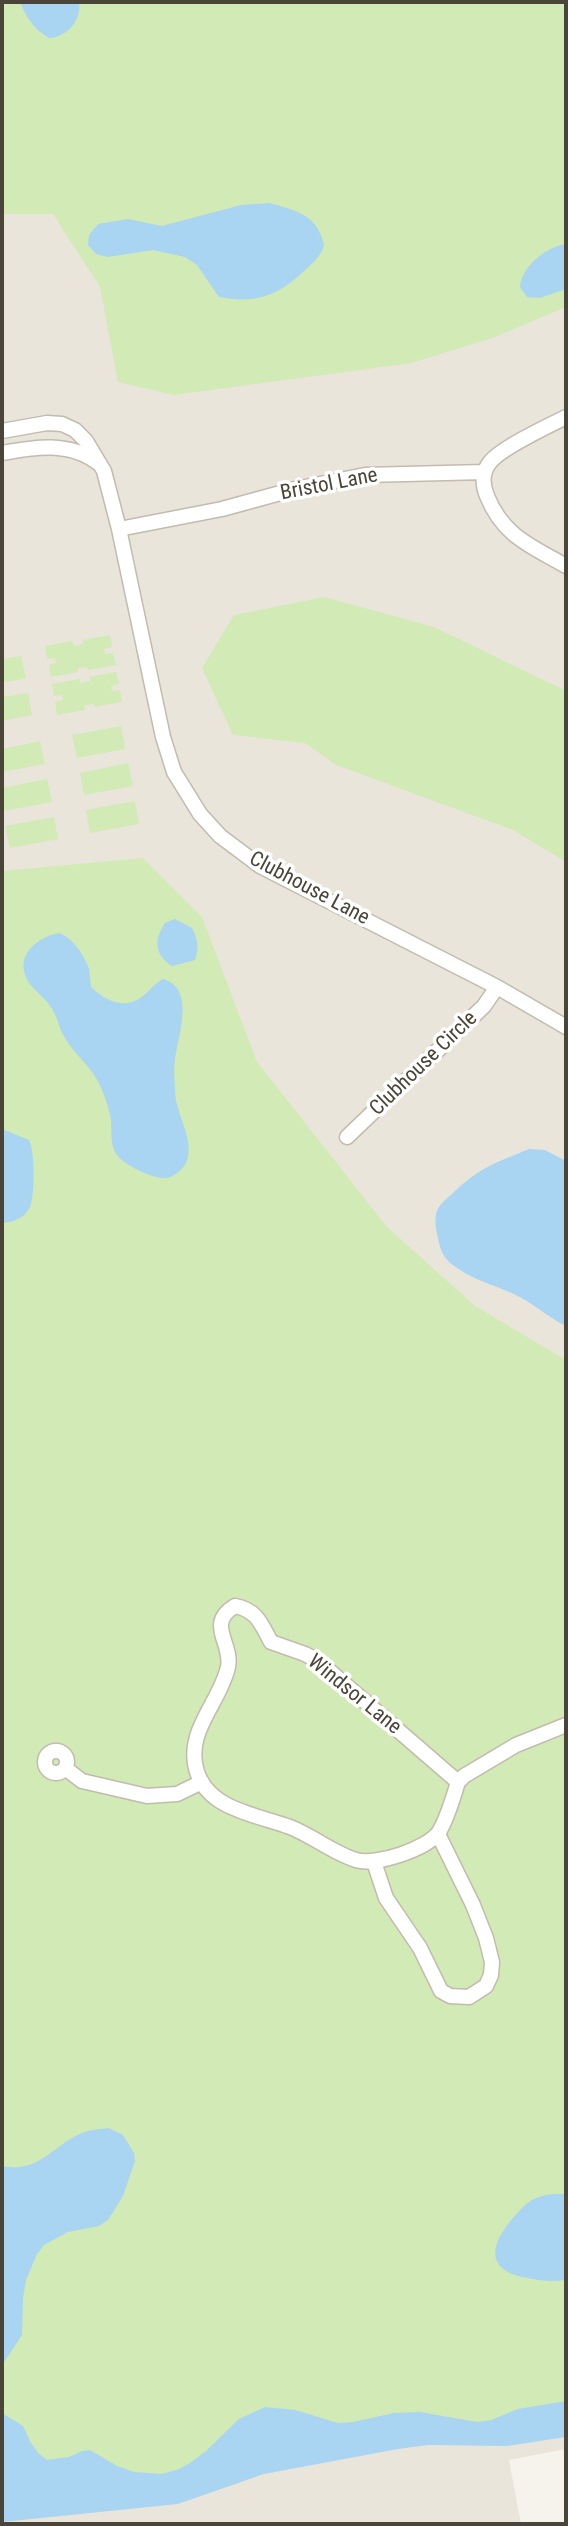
<!DOCTYPE html>
<style>
body{margin:0}
#map{position:relative;width:568px;height:2526px;overflow:hidden;background:#f6f3ec;font-family:"Roboto Condensed",sans-serif}
canvas{display:block}
.frame{position:absolute;inset:0;border:4px solid #4b4439;pointer-events:none}
</style>
<div id="map">
<canvas width="568" height="2526"></canvas>
<div class="frame"></div>
</div>
<script>
const c = document.querySelector('canvas').getContext('2d');
c.lineJoin = 'round';
function paint(path, color) { c.fillStyle = color; c.fill(path, 'evenodd'); }
function trace(path, color, width, dash) { c.strokeStyle = color; c.lineWidth = width; c.lineCap = dash ? 'butt' : 'round'; c.setLineDash(dash || []); c.stroke(path); }
function drawText(font, color, halo, rows, align = 'center') {
  c.font = font + ' "Roboto Condensed",sans-serif'; c.lineWidth = 7; c.setLineDash([]); c.textBaseline = 'middle'; c.strokeStyle = halo; c.fillStyle = color; for (const [text, x, y, turn = 0] of rows) {
    c.save(); c.translate(x, y); c.rotate((+turn || 0) * Math.PI / 180); c.textAlign = isNaN(turn) ? turn : align; if (halo) c.strokeText(text, 0, 0); c.fillText(text, 0, 0); c.restore();
  }
}
paint(new Path2D(`
 M 2,2 L 566,2 L 566,2449 L 509,2460 L 521,2524 L 2,2524 Z`), '#eae5da');
paint(new Path2D(`
 M 2,2 L 566,2 L 566,307 L 495,337 L 412,363 L 174,395 L 118,382 L 100,287 L 53,214 L 2,214 Z
 M 324,597 L 434,627 L 566,691 L 566,862 L 513,830 L 336,765 L 305,743 L 233,735 L 202,668 L 234,615 Z
 M 110,635 L 112,647 L 104,649 L 105,654 L 113,653 L 116,665 L 88,670 L 87,667 L 78,668 L 78,672 L 51,677 L 49,665 L 56,663 L 55,658 L 47,659 L 45,646 L 72,641 L 74,646 L 83,644 L 83,640 Z
 M 21,656 L 26,678 L 2,683 L 2,659 Z
 M 116,672 L 119,684 L 111,686 L 112,691 L 120,690 L 122,702 L 95,707 L 94,704 L 84,705 L 85,710 L 57,715 L 55,702 L 63,700 L 62,695 L 54,696 L 52,684 L 79,679 L 80,683 L 90,681 L 89,677 Z
 M 28,693 L 32,715 L 2,721 L 2,697 Z
 M 121,726 L 125,749 L 77,758 L 72,735 Z
 M 40,741 L 45,764 L 2,772 L 2,749 Z
 M 128,763 L 133,786 L 84,795 L 80,773 Z
 M 47,779 L 52,802 L 3,811 L 2,788 Z
 M 135,801 L 139,824 L 90,833 L 86,810 Z
 M 54,817 L 58,839 L 10,848 L 5,826 Z
 M 143,858 L 202,917 L 257,1062 L 387,1227 L 475,1306 L 566,1360 L 566,2414 L 2,2509 L 2,871 Z`), '#d2eab5');
paint(new Path2D(`
 M 20,2 L 79,2 C 82,20 67,37 49,38 C 35,30 26,18 20,2 Z
 M 270,203 C 296,211 318,214 324,246 C 320,257 312,264 304,271 C 278,296 255,304 219,297 L 197,265 L 185,257 L 153,250 L 108,257 L 96,254 L 88,245 L 89,235 L 98,224 L 128,219 L 162,226 L 241,205 Z
 M 566,244 L 566,289 L 540,298 L 527,297 L 520,287 C 522,266 546,247 566,244 Z
 M 175,919 L 192,928 C 198,939 199,948 195,960 L 172,966 C 154,954 154,940 165,923 Z
 M 59,933 C 72,937 85,956 89,969 C 90,974 90,981 91,987 C 102,998 121,1009 137,1000 C 147,995 153,984 163,979 C 196,988 178,1036 175,1060 C 173,1070 175,1081 175,1091 C 175,1113 196,1141 186,1163 C 182,1170 173,1178 165,1178 C 151,1178 121,1164 115,1152 C 110,1142 112,1130 111,1120 C 109,1107 102,1086 94,1075 C 86,1062 73,1052 65,1038 C 59,1029 58,1018 52,1009 C 45,995 27,988 24,971 C 20,950 42,936 59,933 Z
 M 2,1129 L 29,1140 C 35,1151 35,1196 30,1207 C 25,1218 13,1222 2,1223 Z
 M 529,1149 L 545,1150 L 566,1161 L 566,1326 C 551,1319 539,1308 525,1300 C 502,1286 476,1283 453,1265 C 443,1258 440,1249 438,1238 C 436,1230 434,1219 437,1211 C 439,1205 446,1199 451,1195 C 478,1168 495,1163 529,1149 Z
 M 109,2128 L 123,2135 L 134,2153 L 135,2161 L 123,2196 L 108,2220 L 99,2226 L 68,2232 L 44,2245 L 37,2254 L 26,2280 L 23,2298 L 22,2335 L 3,2364 L 2,2372 L 2,2166 C 39,2174 53,2145 82,2133 C 90,2130 100,2129 109,2128 Z
 M 566,2194 L 566,2280 C 553,2282 541,2281 528,2278 C 485,2271 489,2245 514,2217 C 520,2210 526,2203 534,2199 C 544,2194 556,2193 566,2194 Z
 M 566,2401 L 566,2437 L 507,2446 L 428,2445 L 398,2449 L 264,2474 L 178,2504 L 2,2522 L 2,2413 L 23,2426 L 31,2443 L 38,2453 L 47,2460 L 69,2457 L 82,2451 L 90,2450 L 117,2466 L 134,2472 L 162,2474 L 179,2469 L 190,2463 L 206,2451 L 239,2419 L 265,2407 L 295,2410 L 338,2423 L 353,2422 L 394,2413 L 420,2412 L 477,2422 L 491,2420 L 518,2409 Z`), '#a9d4f2');
const minor = new Path2D(`
 M 566,417 C 548,426 503,447 491,461 C 482,471 482,484 487,496 C 503,536 531,546 566,566
 M 2,431 L 47,423 L 62,424 L 75,430 L 86,441 L 104,471 L 119,529 L 163,737 L 174,772 L 200,814 L 220,836 L 260,866 L 497,987 L 566,1027
 M 2,453 C 35,447 69,441 98,463
 M 119,529 L 222,509 L 295,489 L 365,475 L 485,472
 M 347,1137 L 484,1006 L 497,987
 M45 1762a11 11 0 1 1 22 0a11 11 0 1 1-22 0Z
 M 65,1768 L 82,1781 L 147,1796 L 177,1794 L 202,1782
 M 458,1782 L 318,1661 L 305,1654 L 271,1642 C 261,1624 257,1610 235,1606 C 205,1624 233,1643 228,1667 C 220,1703 184,1732 197,1772 C 209,1810 258,1815 290,1827 C 313,1836 333,1853 356,1860 C 376,1866 427,1849 439,1832 C 448,1817 453,1798 458,1782 L 464,1776 L 516,1745 L 566,1725
 M 374,1862 L 386,1898 L 420,1948 L 441,1991 L 450,1996 L 469,1997 L 486,1986 L 491,1975 L 492,1962 L 486,1938 L 473,1905 L 438,1834`);
trace(minor, '#c2bbae', 17);
trace(minor, '#fff', 14);
drawText('21px', '#4b4439', '#fff', [
 ["Bristol Lane",329,485,-11],
 ["Clubhouse Lane",309,889,28],
 ["Clubhouse Circle",424,1064,-44],
 ["Windsor Lane",354,1695,39]
]);
</script>
